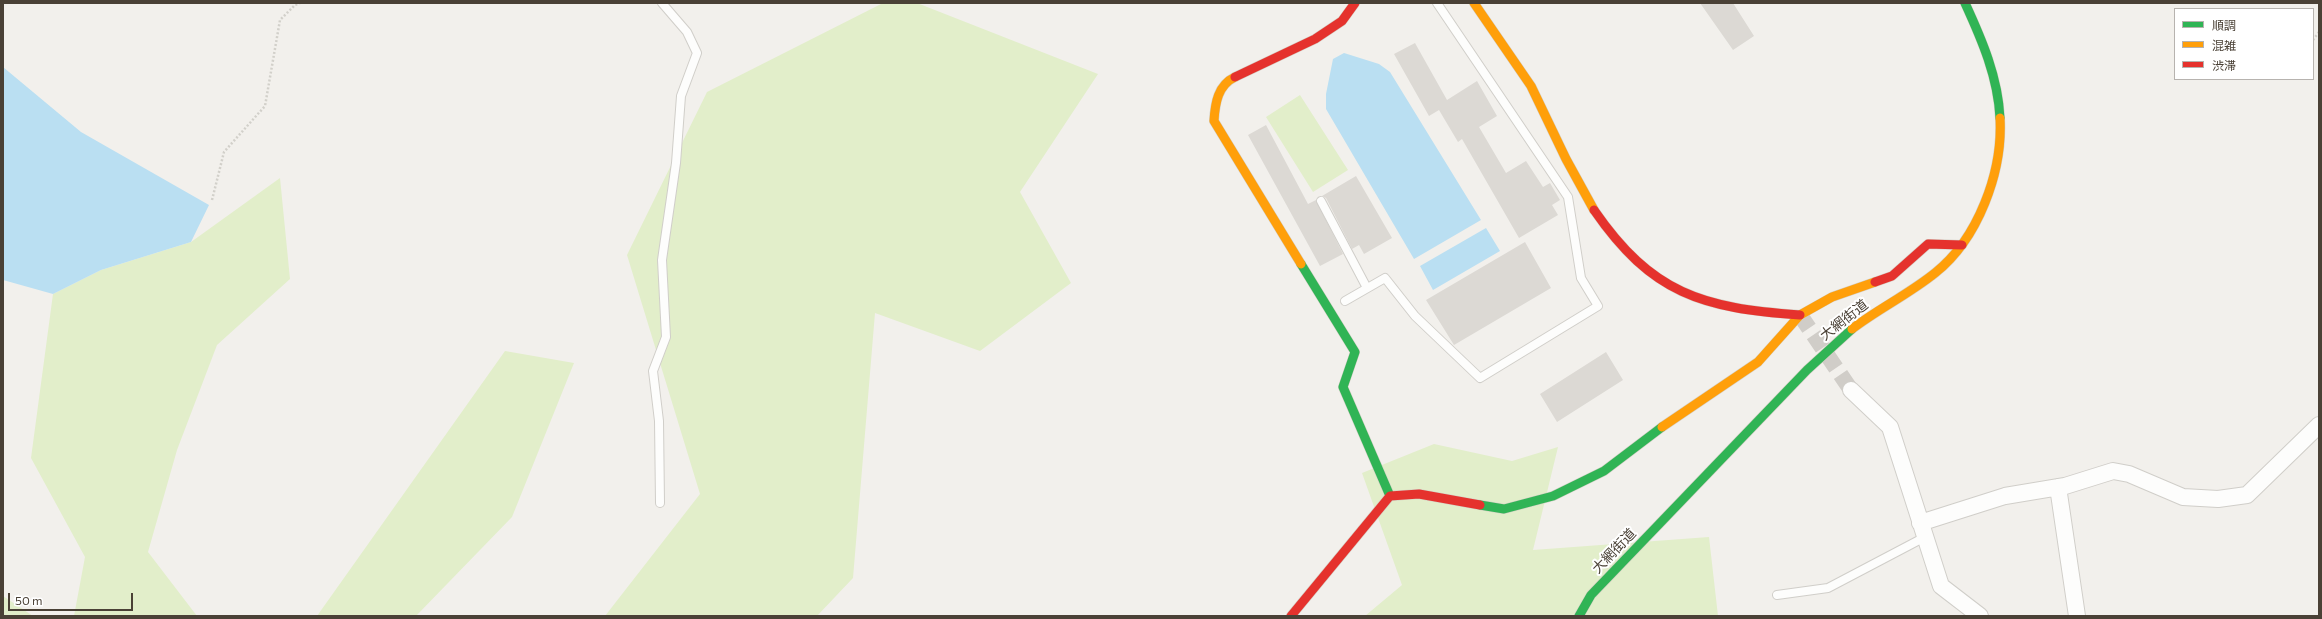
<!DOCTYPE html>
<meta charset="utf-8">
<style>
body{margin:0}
#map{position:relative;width:2322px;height:619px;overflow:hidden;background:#f2f0ec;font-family:Commissioner,"Noto Sans JP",sans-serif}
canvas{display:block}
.frame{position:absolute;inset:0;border:4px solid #4a4136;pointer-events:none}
.legend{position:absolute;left:2174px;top:8px;width:140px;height:72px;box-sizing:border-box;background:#fff;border:1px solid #b7b3af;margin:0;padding:5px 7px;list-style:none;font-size:12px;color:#4a4136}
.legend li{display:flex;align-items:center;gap:8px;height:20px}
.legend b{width:20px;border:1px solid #b7b3af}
.scale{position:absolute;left:8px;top:593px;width:125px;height:18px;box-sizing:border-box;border:2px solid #4a4136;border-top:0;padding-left:5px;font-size:12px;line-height:14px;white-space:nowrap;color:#4a4136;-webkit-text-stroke:3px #fff;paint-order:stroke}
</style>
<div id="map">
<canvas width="2322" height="619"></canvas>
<div class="frame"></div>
<ul class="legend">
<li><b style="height:5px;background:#30b455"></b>順調</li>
<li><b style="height:5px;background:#ff9f0a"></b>混雑</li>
<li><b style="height:5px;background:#e5322d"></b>渋滞</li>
</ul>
<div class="scale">50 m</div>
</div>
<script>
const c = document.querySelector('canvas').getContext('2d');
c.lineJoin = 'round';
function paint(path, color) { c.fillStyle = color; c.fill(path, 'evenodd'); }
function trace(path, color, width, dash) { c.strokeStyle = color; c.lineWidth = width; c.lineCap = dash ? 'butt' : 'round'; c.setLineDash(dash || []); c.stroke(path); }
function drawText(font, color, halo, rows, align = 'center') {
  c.font = font + ' Commissioner,"Noto Sans JP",sans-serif'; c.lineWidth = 4; c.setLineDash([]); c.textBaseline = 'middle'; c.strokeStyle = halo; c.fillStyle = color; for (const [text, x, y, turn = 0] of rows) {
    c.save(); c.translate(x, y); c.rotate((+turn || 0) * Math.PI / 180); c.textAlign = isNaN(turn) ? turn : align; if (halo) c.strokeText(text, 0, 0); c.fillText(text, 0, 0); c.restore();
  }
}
paint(new Path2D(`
 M 883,3 L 917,3 L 1098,74 L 1020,192 L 1071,283 L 980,351 L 875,313 L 853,578 L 817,616 L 605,616 L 700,494 L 627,255 L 707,92 Z
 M 1300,95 L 1348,170 L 1313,192 L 1266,117 Z
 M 280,178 L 290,279 L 217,345 L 177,450 L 148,552 L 197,616 L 74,616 L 85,557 L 31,458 L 53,294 L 101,270 L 191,242 Z
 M 505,351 L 574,363 L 512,517 L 416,616 L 317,616 Z
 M 1434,444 L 1512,461 L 1558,447 L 1533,550 L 1709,537 L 1718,616 L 1365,616 L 1402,585 L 1362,473 Z
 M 3,596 L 33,616 L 3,616 Z`), '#e2eeca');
paint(new Path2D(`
 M 1344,53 L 1379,64 L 1390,72 L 1481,220 L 1414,259 L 1326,109 L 1326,94 L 1333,59 Z
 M 3,67 L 81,132 L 209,205 L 191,242 L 101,270 L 53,294 L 3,280 Z
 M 1486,228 L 1500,251 L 1433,290 L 1420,266 Z`), '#badff2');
paint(new Path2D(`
 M 1700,3 L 1733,3 L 1754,36 L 1733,50 Z
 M 1415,43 L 1447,100 L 1477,81 L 1497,116 L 1479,127 L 1506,173 L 1526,161 L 1543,187 L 1550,183 L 1560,200 L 1552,205 L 1558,215 L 1519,238 L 1462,139 L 1458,142 L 1439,110 L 1429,116 L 1394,54 Z
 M 1266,125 L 1308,204 L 1316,200 L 1343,254 L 1320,266 L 1248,135 Z
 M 1356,176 L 1392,238 L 1364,254 L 1359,245 L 1352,249 L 1326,198 L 1322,196 Z
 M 1525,242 L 1551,288 L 1454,345 L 1426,300 Z
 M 1606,352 L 1623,380 L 1557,422 L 1540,394 Z`), '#dcd9d4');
trace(new Path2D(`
 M 1800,315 L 1851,390`), '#d0cdc8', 16, [16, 8]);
const lane = new Path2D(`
 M 1321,201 L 1367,288
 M 1345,301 L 1385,278 L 1415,316 L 1480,378 L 1598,306 L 1581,278 L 1568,197 L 1437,3
 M 660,503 L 659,421 L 653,371 L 666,337 L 662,260 L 676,163 L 681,96 L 697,53 L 687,32 L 662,3
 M 1777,595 L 1828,588 L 1925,537`);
const street = new Path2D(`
 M 1851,390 L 1890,427 L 1941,586 L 1980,616
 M 2058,487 L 2077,616
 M 1920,523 L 2005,496 L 2065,486 L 2113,471 L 2129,474 L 2183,497 L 2218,499 L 2247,495 L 2319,425`);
const fast = new Path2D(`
 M 1965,3 C 1982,40 1998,77 2000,118
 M 1301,264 L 1355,352 L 1343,387 L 1390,496
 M 1480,505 L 1504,509 L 1553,496 L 1604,471 L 1662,427
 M 1579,616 L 1591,595 L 1807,370 L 1852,329`);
const slow = new Path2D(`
 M 1474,3 L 1531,86 L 1566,159 L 1594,210
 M 1235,77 C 1218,85 1215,103 1214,121 L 1301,264
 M 1852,329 C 1878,309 1909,294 1935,273 C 1978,239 2003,172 2000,118
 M 1662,427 L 1758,362 L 1800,315 L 1832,297 L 1875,282`);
const jam = new Path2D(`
 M 1235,77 L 1315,39 L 1342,21 L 1355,3
 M 1594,210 C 1652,294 1702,308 1800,315
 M 1875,282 L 1892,276 L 1928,244 L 1962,245
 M 1291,616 L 1390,496 L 1419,494 L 1480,505`);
trace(lane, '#d0cec9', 10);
trace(street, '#d0cec9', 18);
trace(fast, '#d3cec4', 10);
trace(slow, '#d3cec4', 10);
trace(jam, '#d3cec4', 10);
trace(new Path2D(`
 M 2313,40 L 2319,32
 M 212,200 L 224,152 L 265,106 L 280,20 L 295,5 L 300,3`), '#d2d0ca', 2.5, [2, 2]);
trace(lane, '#fdfdfc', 8);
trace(street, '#fdfdfc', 16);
trace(fast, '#30b455', 9);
trace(slow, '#ff9f0a', 9);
trace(jam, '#e5322d', 9);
drawText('14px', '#4a4136', '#fff', [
 ["大網街道",1844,320,-38],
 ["大網街道",1614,551,-46]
]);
</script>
